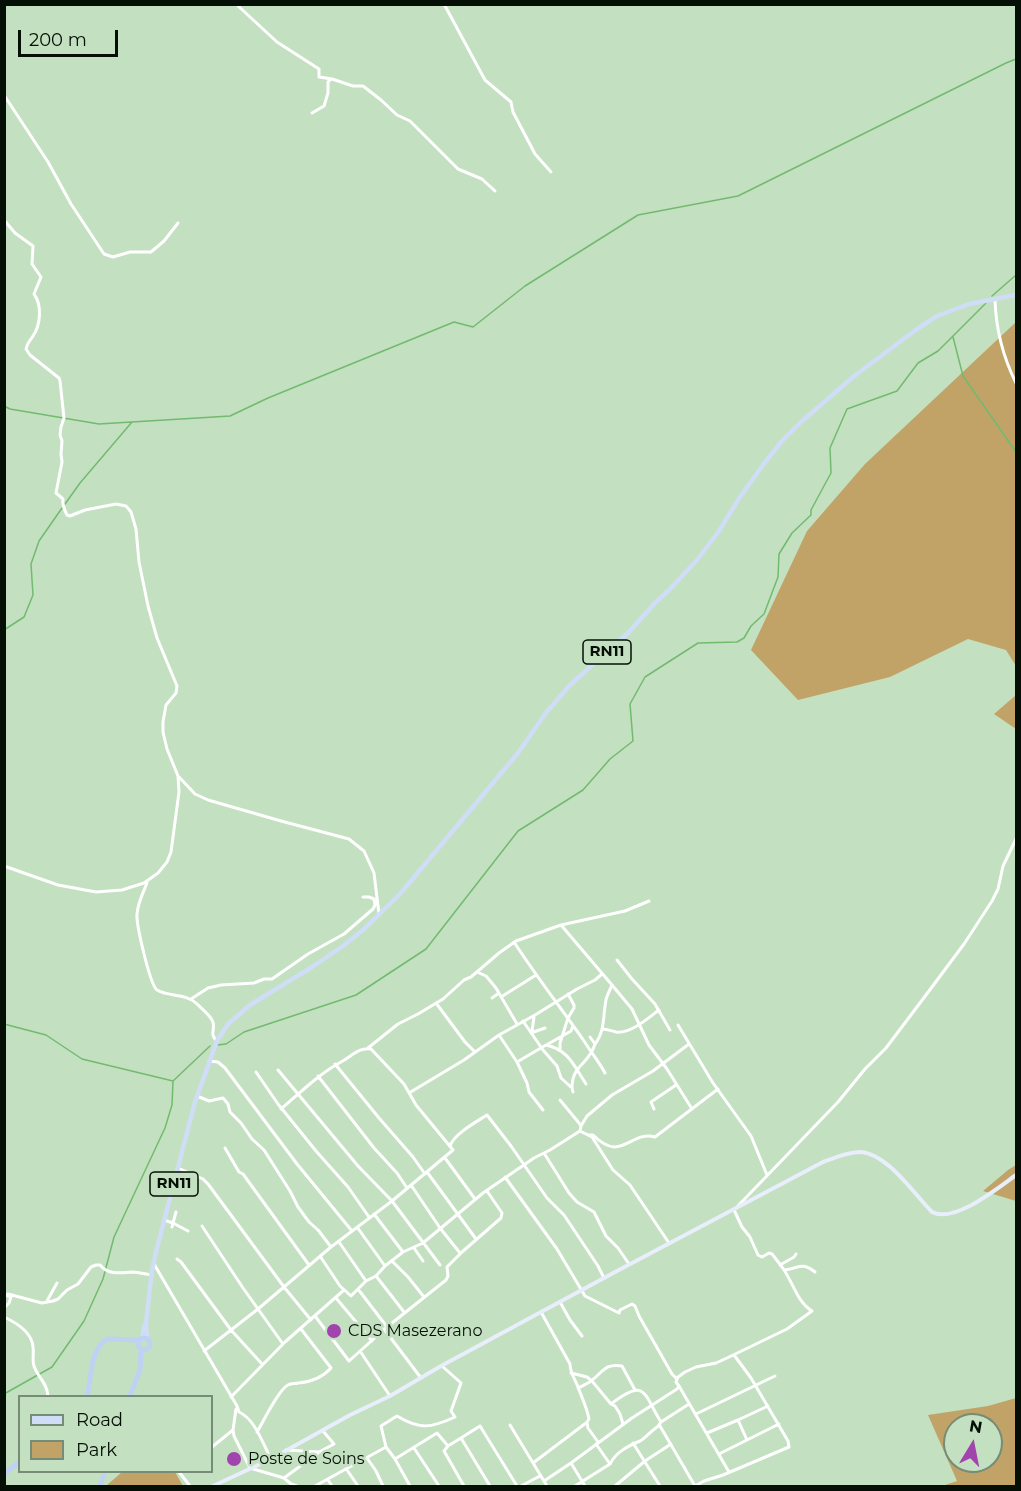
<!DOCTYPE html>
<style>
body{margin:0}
#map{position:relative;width:1021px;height:1491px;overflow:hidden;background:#c3e0c1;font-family:Montserrat,sans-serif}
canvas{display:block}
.frame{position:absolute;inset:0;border:6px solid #060f06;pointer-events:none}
.legend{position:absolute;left:18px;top:1395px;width:195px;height:78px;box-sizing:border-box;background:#c3e0c1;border:2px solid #778c76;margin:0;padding:8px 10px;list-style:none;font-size:18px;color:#060f06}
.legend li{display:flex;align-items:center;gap:12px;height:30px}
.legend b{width:30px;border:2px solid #778c76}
.north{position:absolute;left:943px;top:1413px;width:60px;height:60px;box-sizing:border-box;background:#c3e0c1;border:2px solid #778c76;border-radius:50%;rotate:10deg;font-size:16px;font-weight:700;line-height:24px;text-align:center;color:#060f06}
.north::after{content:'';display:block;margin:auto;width:21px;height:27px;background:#a244ad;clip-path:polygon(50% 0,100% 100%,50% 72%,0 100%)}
.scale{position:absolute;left:18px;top:30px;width:100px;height:27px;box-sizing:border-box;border:3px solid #060f06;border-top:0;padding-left:8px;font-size:18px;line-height:21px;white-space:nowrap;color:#060f06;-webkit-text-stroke:4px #c3e0c1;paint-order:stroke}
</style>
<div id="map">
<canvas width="1021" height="1491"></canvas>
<div class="frame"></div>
<ul class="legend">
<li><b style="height:8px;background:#d0ddf7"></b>Road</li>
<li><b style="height:16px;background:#c1a368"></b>Park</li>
</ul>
<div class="north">N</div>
<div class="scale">200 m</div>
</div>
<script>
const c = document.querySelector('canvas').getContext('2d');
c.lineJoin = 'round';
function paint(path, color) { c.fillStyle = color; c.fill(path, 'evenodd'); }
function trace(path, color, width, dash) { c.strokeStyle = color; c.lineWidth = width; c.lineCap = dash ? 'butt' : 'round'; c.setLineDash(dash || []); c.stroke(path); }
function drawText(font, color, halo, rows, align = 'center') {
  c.font = font + ' Montserrat,sans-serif'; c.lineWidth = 5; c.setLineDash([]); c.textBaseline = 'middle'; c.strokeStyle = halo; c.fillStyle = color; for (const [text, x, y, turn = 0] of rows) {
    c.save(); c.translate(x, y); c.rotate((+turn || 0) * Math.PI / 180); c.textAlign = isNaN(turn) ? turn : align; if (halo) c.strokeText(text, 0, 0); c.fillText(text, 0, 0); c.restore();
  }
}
paint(new Path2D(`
 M 1016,322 L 1016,666 L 1006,650 L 968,639 L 890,677 L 798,700 L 751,650 L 807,531 L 865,464 Z
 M 1016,695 L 1016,729 L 994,714 Z
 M 1016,1165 L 1016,1201 L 983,1191 L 1008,1170 Z
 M 1016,1398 L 1016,1486 L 942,1486 L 957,1481 L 928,1415 L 988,1406 ZM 955,1425 L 991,1425 L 991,1461 L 955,1461 Z
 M 122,1472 L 175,1472 L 183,1486 L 106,1486 Z`), '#c1a368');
trace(new Path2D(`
 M 992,296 L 1016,275
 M 953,337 L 963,376 L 1016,452
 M 4,406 L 10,409 L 99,424 L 230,416 L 268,398 L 454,322 L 473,327 L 525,286 L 638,215 L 738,196 L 1006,63 L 1016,59
 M 65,504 L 80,483 L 132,422
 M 4,630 L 24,617 L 33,595 L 31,564 L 39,541 L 62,508
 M 4,1024 L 46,1035 L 82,1059 L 173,1081 L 210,1046
 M 217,1045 L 226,1044 L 244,1032 L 356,995 L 426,949 L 518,831 L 583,790 L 610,759 L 633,741 L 630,704 L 645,677 L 698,643 L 737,642 L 744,638 L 751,626 L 764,614 L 778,577 L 779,554 L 792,533 L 811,515 L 811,510 L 831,473 L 830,448 L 847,409 L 897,391 L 918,363 L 938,351 L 986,303
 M 4,1394 L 52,1367 L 84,1321 L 103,1279 L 114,1237 L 165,1128 L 172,1105 L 173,1081`), '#72ba6f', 1.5);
trace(new Path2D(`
 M 236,4 L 277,42 L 319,69 L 319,77 L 332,79 L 353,86 L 363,86 L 381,100 L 397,115 L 410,121 L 458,169 L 482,179 L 495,191
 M 444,4 L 485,80 L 511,102 L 513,112 L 535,154 L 551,172
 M 4,95 L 48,162 L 71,204 L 104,254 L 113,257 L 130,252 L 151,252 L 164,241 L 178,223
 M 312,113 L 324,106 L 328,93 L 328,82 L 330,80
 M 4,220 L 15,233 L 33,246 L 32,264 L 41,277 L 34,294 C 42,305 41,324 33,336 C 30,341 27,343 26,349 L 30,355 L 59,378 L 60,381 L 64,418 L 61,427 L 60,435 L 62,441 L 61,454 L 62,462 L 56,493 L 63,499 C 62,503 65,511 67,515 L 70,516 L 85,510 L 116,504 L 126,506 L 131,512 L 136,529 L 139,562 L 148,606 L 157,638 L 177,686 L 176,693 L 166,705 L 163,722 L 163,732 L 167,749 L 178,776 L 179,792 L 171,852 L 167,862 L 158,873 L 144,883 L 122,890 L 96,892 L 58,885 L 4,866
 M 995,300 C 996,330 1003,357 1016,383
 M 179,777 L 195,794 L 208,800 L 281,821 L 349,839 L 364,851 L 374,873 L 379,914
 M 147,883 C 143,893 138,902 137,914 C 136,924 150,985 157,990 C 168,997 186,993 197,1004 C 201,1008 209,1014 212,1020 C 217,1029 208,1033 217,1041
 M 561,925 L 612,985 C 610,990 607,995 606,1000 C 603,1015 605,1032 595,1044
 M 514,942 C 536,976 561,1008 584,1041 C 591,1052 599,1062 605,1073
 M 617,960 L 632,979 L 655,1004 L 670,1030
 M 477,972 L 486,976 L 496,988 L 517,1024
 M 612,985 L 632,1009 L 649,1045 L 667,1069 L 692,1109
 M 501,997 L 536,975
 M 492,998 L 499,993
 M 191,999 L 208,988 L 221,985 L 254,983 L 264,979 L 272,979 L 308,954 L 344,934 L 373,909 L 375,905 L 374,899 L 369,897 L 363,897
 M 436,1003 L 465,1042 L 475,1052
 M 523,1021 L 543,1050 L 557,1066 L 561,1078 L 572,1088 L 573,1092
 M 678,1025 L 713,1083 L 751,1136 L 767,1175
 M 602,1029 C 608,1029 611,1031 616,1032 C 631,1034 648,1018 659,1010
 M 532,1031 L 534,1017
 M 531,1033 L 545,1028
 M 499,1035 L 517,1062 L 527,1083 L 529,1092 L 543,1110
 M 548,1044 L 571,1031 L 573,1026
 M 368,1048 L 398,1024 L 418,1014 L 443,999 L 464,980 L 471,977 L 499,953 L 516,941 L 561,925 L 625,911 L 649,901
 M 560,1049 L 560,1043 L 568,1018 L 574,1008 L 574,1005 L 568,994
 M 209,1061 L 218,1062 L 225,1068 L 297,1164 L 352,1231
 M 517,1062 L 546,1045 C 569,1050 574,1066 586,1084
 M 335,1064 L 379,1118 L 413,1157 L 425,1174
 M 278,1070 L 358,1166 L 392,1201 L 440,1265
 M 256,1072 L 278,1104 L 316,1151 L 348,1187 L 369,1217
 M 318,1076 L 374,1148 L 397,1173 L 407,1188
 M 572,1088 C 572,1064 589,1065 595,1044 L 590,1037
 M 409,1093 L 464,1060 L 499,1035 L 535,1015 L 577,989 L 595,980 L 602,974
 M 197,1096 L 209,1101 L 223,1098 L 228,1104 L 230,1112 L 241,1123 L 252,1139 L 264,1150 L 290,1191 L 298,1207 L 309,1222 L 318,1230 L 331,1247
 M 654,1109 L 651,1102 L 676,1085
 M 581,1126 L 587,1116 L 612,1095 L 653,1071 L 689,1044
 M 580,1131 L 592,1137 L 613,1170 L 630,1185 L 669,1243
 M 588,1135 L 593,1135 C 622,1164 630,1130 655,1137 L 718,1089
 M 450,1146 C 454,1134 476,1122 487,1115 L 511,1146 L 547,1198 L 564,1215 L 598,1266 L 604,1278
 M 225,1148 L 239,1172 L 243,1174 L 309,1265
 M 544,1153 L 569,1193 L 577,1202 L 594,1212 L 606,1236 L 618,1248 L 629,1264
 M 445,1158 L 475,1199
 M 178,1168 L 203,1179 L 208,1184 L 284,1287 L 311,1320
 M 427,1172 L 476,1239
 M 505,1177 L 557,1249 L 585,1296 L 619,1313 L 620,1310 L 632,1304 L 635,1306 L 639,1316 L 672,1374 L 677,1379
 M 411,1185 L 440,1228 L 460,1253
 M 374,1214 L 403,1252
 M 164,1220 L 173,1223 L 176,1212
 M 202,1226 L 243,1288 L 283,1344
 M 172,1227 L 173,1223 L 188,1231
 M 357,1227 L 385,1266
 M 339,1242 L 366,1281
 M 414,1248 L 423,1261
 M 320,1256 L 340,1286 L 351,1296 L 366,1281 L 376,1276 L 385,1266 L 403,1252 L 423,1243 L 483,1193 L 534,1158 L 550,1150 L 580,1131 L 581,1126 L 579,1123 L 560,1100
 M 177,1259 L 181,1262 L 231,1330 L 262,1364
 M 392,1261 L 408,1277 L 424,1297
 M 154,1264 L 237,1406 L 239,1412 C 255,1419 263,1444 271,1459
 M 780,1265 L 794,1257 L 796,1254
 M 784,1270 C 799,1269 800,1261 815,1272
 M 376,1276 L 404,1312
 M 358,1289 L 387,1327
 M 4,1294 L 11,1297 L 9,1303 L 4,1308
 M 8,1294 L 42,1303 L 53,1301 L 58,1299 L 67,1290 L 78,1284 L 91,1267 L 96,1265 L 100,1265 C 108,1275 120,1273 132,1272 C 138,1272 145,1274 152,1275
 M 336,1298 L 372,1341
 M 47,1301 L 57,1283
 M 560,1302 L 570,1320 L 582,1336
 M 541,1312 L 570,1364 C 570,1373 575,1379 578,1387 C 582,1398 587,1408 589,1419 L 587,1422 L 588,1428 L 598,1442
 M 315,1316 L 349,1361 L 387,1327 L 446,1280 L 448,1276 L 447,1267 L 462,1252 L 501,1218 L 502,1213 L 487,1191
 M 4,1317 C 17,1323 32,1332 33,1347 C 34,1354 32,1360 34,1366 C 38,1378 47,1382 48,1396
 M 384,1329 L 421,1378
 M 204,1351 L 258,1309 L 331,1247 L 392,1201 L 453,1150 L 416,1105 L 404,1084 L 371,1049 C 359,1047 352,1056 341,1062 C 319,1074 301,1092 281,1109
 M 360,1351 L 390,1396
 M 571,1373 L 587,1377 L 592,1381 L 606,1398 L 611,1404 L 615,1406 L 620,1414 L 623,1424
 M 679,1386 L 729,1472
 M 578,1388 C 582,1386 587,1384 591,1381 C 603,1372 605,1363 622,1366 L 635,1390
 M 231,1397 L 285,1342 L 344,1290
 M 611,1404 C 646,1377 643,1393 661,1422
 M 236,1409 L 233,1430 L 234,1436 L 250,1468 L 284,1478 L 291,1484 L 297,1486
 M 696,1414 L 775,1376
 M 738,1420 L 747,1440
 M 510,1425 L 547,1486
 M 660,1426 L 695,1486
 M 257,1432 C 263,1422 279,1389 288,1385 C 291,1383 295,1384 298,1383 C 311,1382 322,1378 331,1368 L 301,1329
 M 707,1433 L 738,1420 L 768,1406
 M 461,1438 L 480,1426 L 517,1486
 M 633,1443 L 660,1486
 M 596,1444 L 610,1464
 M 448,1446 L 444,1451 L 464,1486
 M 212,1447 L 233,1430
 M 414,1448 L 439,1486
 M 286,1450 L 319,1452 L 334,1444 L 323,1431
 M 719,1454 L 779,1424
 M 367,1458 L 376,1471 L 383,1486
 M 395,1459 L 437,1433 L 448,1446 L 461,1438 L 490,1486
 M 533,1463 L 586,1423
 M 571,1463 L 585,1486
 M 347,1470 L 358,1486
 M 179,1472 L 190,1486
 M 284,1478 L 318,1453
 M 328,1480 L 332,1486
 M 544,1481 L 571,1463 L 632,1418 L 677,1389 L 679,1386 L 676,1382 L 678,1377 L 685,1372 L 696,1367 L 716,1363 L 727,1358 L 787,1329 L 812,1311 C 798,1303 793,1283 784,1270 C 780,1264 776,1259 772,1254 L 769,1253 L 762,1257 L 758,1255 L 750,1237 L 742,1227 L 734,1210 L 838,1102 L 865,1069 L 886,1048 L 929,991 L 964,944 L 992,901 L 998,889 L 1003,866 L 1016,839
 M 315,1486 L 386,1447
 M 410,1486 L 395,1459 L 386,1447 L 381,1426 L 397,1416 C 420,1430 431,1428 455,1417 L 451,1411 L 461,1383 L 442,1366
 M 521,1486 L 540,1476
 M 575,1486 L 610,1464 C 616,1452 628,1446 640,1441 C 644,1439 647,1435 651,1432 C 655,1428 658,1428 661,1422 L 689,1404
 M 615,1486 L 645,1461 L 671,1444
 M 695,1486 L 704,1481 L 723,1475 L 789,1447 L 788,1441 L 751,1378 L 734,1355`), '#fff', 3);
trace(new Path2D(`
 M 213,1486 L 271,1459 L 350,1415 L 390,1396 L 441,1366 L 617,1271 L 823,1162 C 834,1158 847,1152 860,1152 C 887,1153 914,1194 932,1212 C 954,1224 999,1187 1016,1175`), '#e8eefb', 4);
trace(new Path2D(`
 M 146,1323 L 147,1339
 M 142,1339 L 144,1327 L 146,1323 L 152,1270 L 157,1248 L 195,1102 L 217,1041 L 228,1024 L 250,1005 L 312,967 L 343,946 L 363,930 L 400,894 L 518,753 L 545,714 L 569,686 L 628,633 L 655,603 L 669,590 L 697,560 L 719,531 L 740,497 L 763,465 L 781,442 L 801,422 L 853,377 L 917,329 L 937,316 L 969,304 L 1016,295`), '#d0ddf7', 4.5);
trace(new Path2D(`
 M138 1344a6 6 0 1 1 12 0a6 6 0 1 1-12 0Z
 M 87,1396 C 92,1378 89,1350 107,1339 L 140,1340
 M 130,1396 L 140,1370 L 141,1349
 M 4,1474 L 20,1461
 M 100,1486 L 105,1472`), '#c0d2f4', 5);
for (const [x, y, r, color] of [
 [334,1331,8,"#a244ad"],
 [234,1459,8,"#a244ad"]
]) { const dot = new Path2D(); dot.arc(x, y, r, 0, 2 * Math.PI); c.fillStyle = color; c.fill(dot); trace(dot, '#c3e0c1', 2); }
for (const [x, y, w] of [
 [607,652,48],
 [174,1184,48]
]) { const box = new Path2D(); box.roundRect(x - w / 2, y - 12, w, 24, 4.5); c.fillStyle = '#c3e0c1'; c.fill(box); trace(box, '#060f06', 1.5); }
drawText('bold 15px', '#060f06', null, [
 ["RN11",607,652],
 ["RN11",174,1184]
]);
drawText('16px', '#060f06', '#c3e0c1', [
 ["CDS Masezerano",348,1331],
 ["Poste de Soins",248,1459]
], 'left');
</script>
